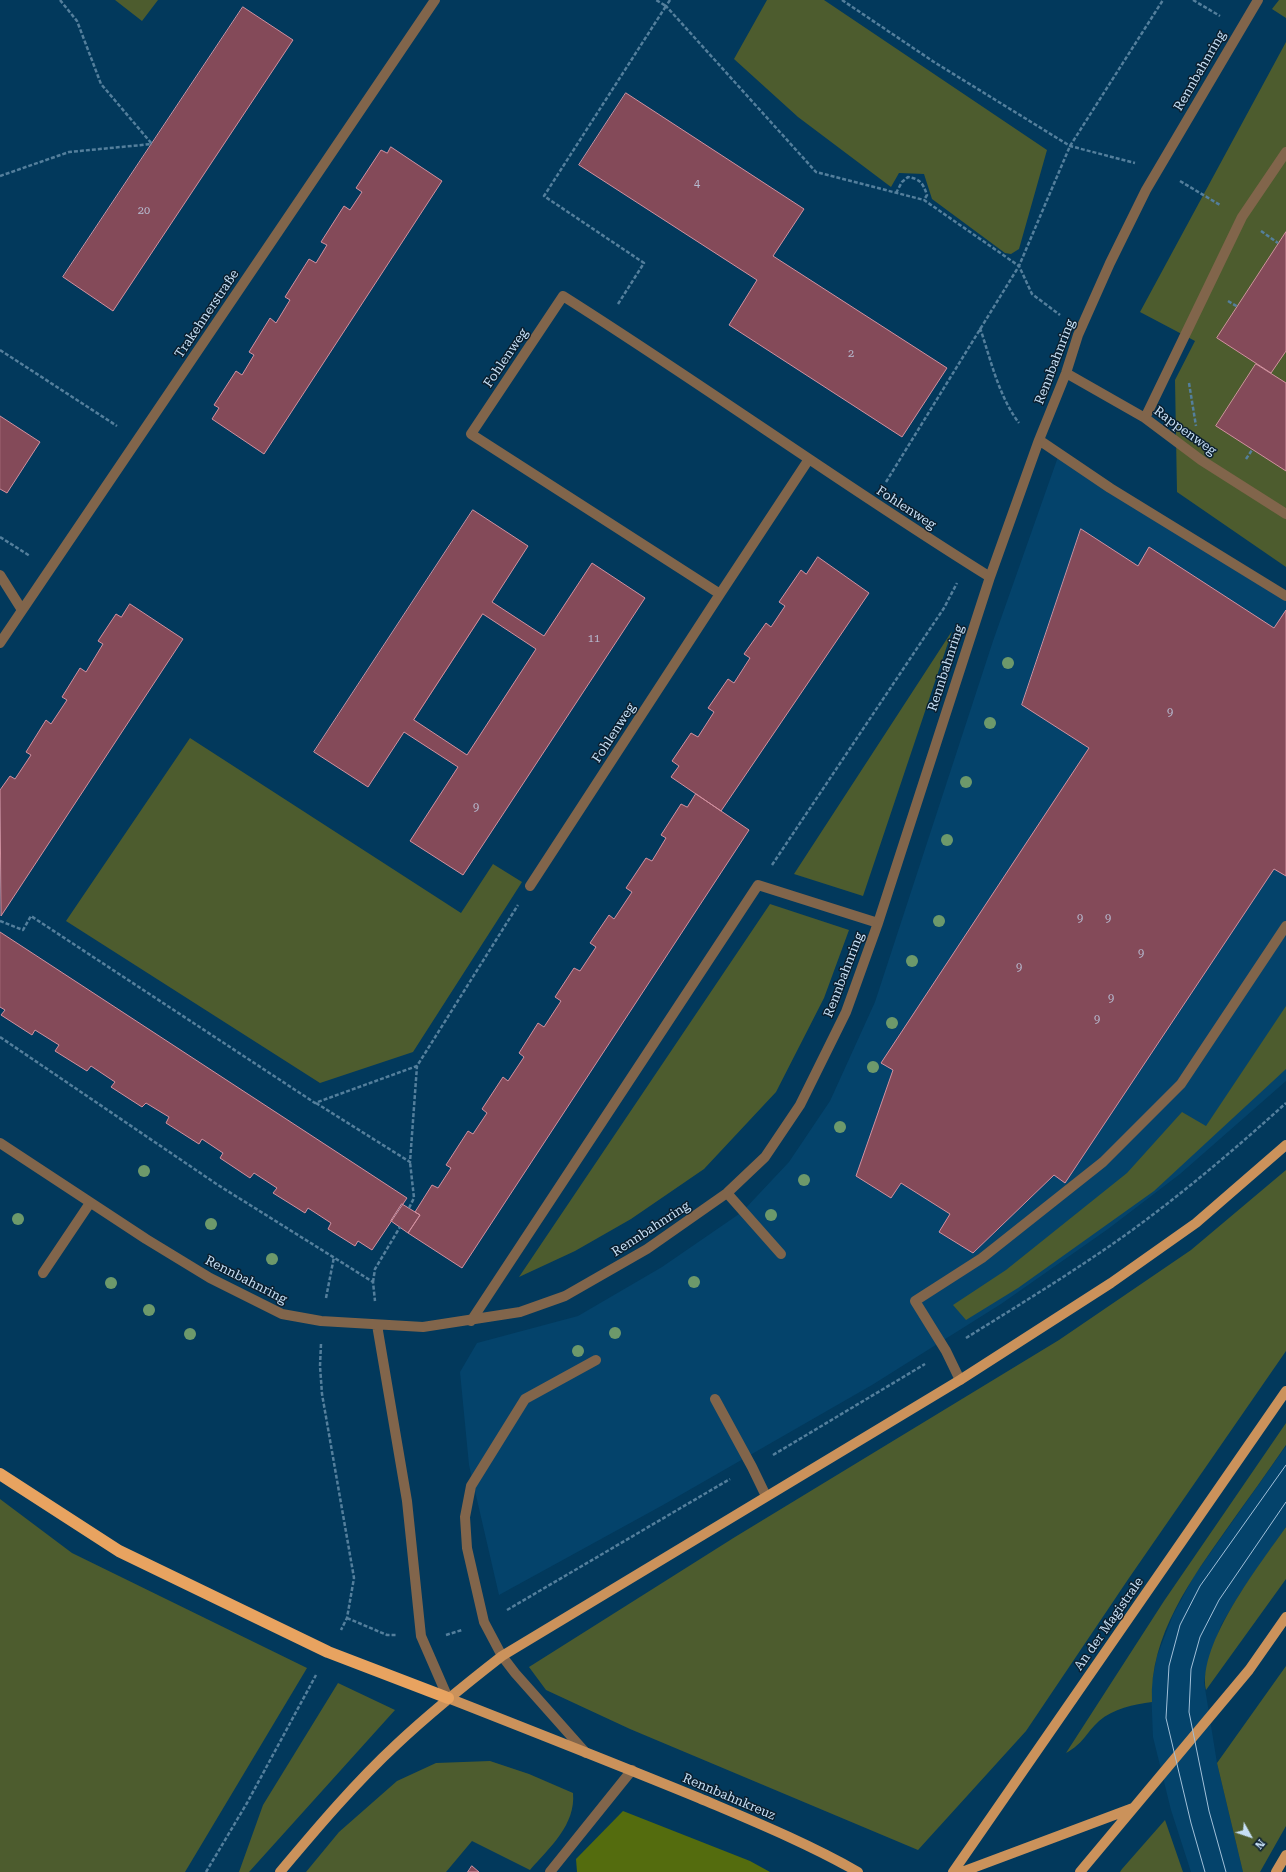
<!DOCTYPE html>
<meta charset="utf-8">
<style>
body{margin:0}
#map{position:relative;width:1286px;height:1872px;overflow:hidden;background:#02395c;font-family:"Roboto Serif",serif}
canvas{display:block}
.north{position:absolute;left:1230px;top:1816px;width:40px;height:40px;-webkit-text-stroke:3px #0b1f2f;paint-order:stroke;rotate:130deg;font-size:11px;font-weight:700;line-height:16px;text-align:center;color:#c7e0f6}
.north::after{content:'';display:block;margin:auto;width:14px;height:18px;background:#c7e0f6;clip-path:polygon(50% 0,100% 100%,50% 72%,0 100%)}
</style>
<div id="map">
<canvas width="1286" height="1872"></canvas>
<div class="north">N</div>
</div>
<script>
const c = document.querySelector('canvas').getContext('2d');
c.lineJoin = 'round';
function paint(path, color) { c.fillStyle = color; c.fill(path, 'evenodd'); }
function trace(path, color, width, dash) { c.strokeStyle = color; c.lineWidth = width; c.lineCap = dash ? 'butt' : 'round'; c.setLineDash(dash || []); c.stroke(path); }
function drawText(font, color, halo, rows, align = 'center') {
  c.font = font + ' "Roboto Serif",serif'; c.lineWidth = 3; c.setLineDash([]); c.textBaseline = 'middle'; c.strokeStyle = halo; c.fillStyle = color; for (const [text, x, y, turn = 0] of rows) {
    c.save(); c.translate(x, y); c.rotate((+turn || 0) * Math.PI / 180); c.textAlign = isNaN(turn) ? turn : align; if (halo) c.strokeText(text, 0, 0); c.fillText(text, 0, 0); c.restore();
  }
}
paint(new Path2D(`
 M 1059,454 L 1286,596 L 1286,1081 L 1180,1174 L 1108,1229 L 1001,1304 L 872,1385 L 663,1505 L 499,1595 L 469,1465 L 460,1372 L 477,1343 L 578,1316 L 662,1267 L 742,1212 L 789,1162 L 830,1101 L 875,1002 L 993,641 Z
 M 1286,1446 L 1286,1527 L 1239,1595 L 1221,1625 L 1209,1660 L 1204,1682 L 1217,1763 L 1243,1872 L 1191,1872 L 1171,1810 L 1153,1737 L 1151,1687 L 1157,1656 L 1173,1615 L 1194,1576 Z`), '#04436b');
paint(new Path2D(`
 M 115,0 L 158,0 L 142,21 Z
 M 767,0 L 824,0 L 1047,150 L 1019,249 L 1011,254 L 1005,253 L 932,199 L 924,174 L 899,173 L 891,187 L 798,117 L 734,59 Z
 M 1279,0 L 1286,0 L 1286,18 L 1272,9 Z
 M 1286,42 L 1286,567 L 1177,492 L 1175,380 L 1195,341 L 1140,312 Z
 M 952,631 L 863,896 L 794,874 Z
 M 190,738 L 461,913 L 493,864 L 522,882 L 413,1052 L 320,1083 L 66,921 Z
 M 770,904 L 849,930 L 824,998 L 776,1092 L 704,1169 L 631,1219 L 575,1251 L 519,1277 Z
 M 1286,1006 L 1286,1069 L 1154,1191 L 1018,1288 L 966,1320 L 953,1305 L 1006,1270 L 1127,1173 L 1182,1112 L 1206,1126 Z
 M 1286,1170 L 1286,1351 L 1129,1578 L 1026,1731 L 918,1850 L 630,1729 L 546,1690 L 529,1667 L 735,1537 L 1059,1340 L 1191,1250 Z
 M 1286,1423 L 1286,1445 C 1267,1473 1247,1500 1228,1527 C 1192,1578 1149,1636 1152,1702 C 1134,1704 1113,1709 1099,1721 C 1085,1734 1084,1743 1066,1753 L 1164,1601 Z
 M 0,1499 L 72,1553 L 307,1668 L 185,1872 L 0,1872 Z
 M 1286,1527 L 1286,1579 L 1206,1690 C 1197,1644 1261,1563 1286,1527 Z
 M 1286,1666 L 1286,1826 L 1260,1872 L 1243,1872 L 1217,1763 Z
 M 338,1683 L 395,1710 L 249,1872 L 239,1872 L 263,1805 Z
 M 490,1761 L 529,1774 L 573,1793 C 576,1825 549,1848 530,1870 L 472,1841 L 446,1872 L 306,1872 L 339,1832 L 397,1781 L 436,1763 Z
 M 1165,1820 L 1183,1872 L 1120,1872 L 1122,1869 Z`), '#4d5c2e');
paint(new Path2D(`
 M 623,1811 L 750,1861 L 770,1872 L 577,1872 L 576,1859 Z`), '#546c0e');
const building = new Path2D(`
 M 243,7 L 293,40 L 113,311 L 63,277 Z
 M 626,93 L 804,209 L 773,256 L 947,368 L 902,437 L 729,325 L 757,280 L 579,165 Z
 M 391,147 L 442,181 L 264,454 L 212,419 L 219,408 L 214,405 L 236,371 L 242,375 L 254,355 L 249,352 L 270,318 L 276,323 L 290,300 L 285,297 L 309,259 L 316,263 L 327,245 L 321,242 L 344,206 L 350,210 L 362,192 L 356,188 L 381,150 L 387,153 Z
 M 1286,232 L 1286,351 L 1271,373 L 1217,338 Z
 M 1256,364 L 1286,383 L 1286,471 L 1216,426 Z
 M 0,416 L 40,442 L 7,493 L 0,489 Z
 M 473,510 L 528,546 L 492,602 L 544,636 L 592,563 L 645,598 L 463,875 L 410,841 L 458,767 L 404,732 L 368,787 L 314,752 ZM 483,614 L 536,649 L 467,755 L 414,720 Z
 M 1081,529 L 1138,566 L 1149,547 L 1274,628 L 1286,610 L 1286,876 L 1274,869 L 1065,1183 L 1054,1175 L 973,1253 L 939,1232 L 950,1214 L 901,1183 L 891,1198 L 856,1176 L 893,1070 L 881,1063 L 1089,748 L 1022,705 Z
 M 818,557 L 869,593 L 721,811 L 671,777 L 679,766 L 672,761 L 691,733 L 698,737 L 714,712 L 708,708 L 717,695 L 728,679 L 734,683 L 750,658 L 744,654 L 766,623 L 771,627 L 785,606 L 779,602 L 801,570 L 806,574 Z
 M 130,604 L 183,639 L 1,916 L 0,790 L 10,776 L 15,779 L 31,755 L 26,752 L 46,720 L 51,724 L 67,700 L 62,697 L 80,668 L 86,672 L 103,644 L 98,641 L 116,614 L 121,617 Z
 M 696,794 L 749,830 L 462,1268 L 408,1233 L 420,1215 L 415,1212 L 432,1185 L 438,1188 L 451,1168 L 446,1165 L 468,1131 L 473,1134 L 487,1113 L 482,1109 L 503,1077 L 508,1081 L 524,1057 L 519,1053 L 538,1023 L 544,1027 L 561,1001 L 555,997 L 574,968 L 580,971 L 596,947 L 590,943 L 609,915 L 614,919 L 632,892 L 626,888 L 646,858 L 652,861 L 666,838 L 661,835 L 681,804 L 687,807 Z
 M 0,932 L 407,1198 L 372,1250 L 358,1241 L 355,1246 L 328,1229 L 331,1223 L 308,1208 L 305,1213 L 273,1193 L 277,1188 L 254,1173 L 250,1178 L 220,1158 L 223,1153 L 202,1139 L 199,1144 L 166,1123 L 169,1117 L 146,1103 L 142,1107 L 111,1087 L 115,1082 L 91,1066 L 87,1071 L 55,1051 L 59,1045 L 35,1030 L 32,1035 L 1,1015 L 5,1010 L 0,1007 Z
 M 402,1204 L 420,1215 L 408,1233 L 391,1221 Z
 M 472,1866 L 479,1872 L 468,1872 Z`);
paint(building, '#844a59');
trace(building, '#d291a0', 1);
trace(new Path2D(`
 M 60,0 L 77,21 L 101,84 L 152,144
 M 670,0 L 666,6 L 816,172 L 924,200 L 1019,266 L 1032,294 L 1060,315
 M 842,0 L 934,62 L 1070,146 L 1135,163
 M 1193,0 L 1220,16
 M 0,176 L 69,152 L 152,144
 M 1180,181 L 1220,205
 M 896,193 L 902,182 L 908,177 C 920,179 923,183 927,195 L 924,200
 M 1261,231 L 1278,243
 M 1228,301 L 1238,307
 M 618,304 L 644,263 L 544,196 L 666,6 L 656,0
 M 980,328 C 991,360 998,395 1019,423
 M 0,350 L 117,426
 M 1189,383 L 1196,426
 M 1246,459 L 1252,450
 M 886,482 L 1019,266 L 1070,146 L 1163,0
 M 0,537 L 30,556
 M 772,865 L 944,608 L 957,583
 M 0,921 L 23,930 L 31,916 L 315,1103 L 417,1066 L 518,905
 M 0,1037 L 218,1185 L 373,1282 L 375,1301
 M 316,1103 L 410,1162 L 417,1066
 M 409,1208 L 414,1198 L 410,1162
 M 373,1282 L 375,1269 L 400,1227
 M 326,1298 L 334,1257
 M 966,1338 C 1019,1305 1073,1272 1124,1236 C 1181,1195 1234,1150 1286,1103
 M 321,1344 L 320,1366 L 322,1394 L 354,1578 L 347,1618 L 341,1630
 M 773,1455 L 925,1364
 M 507,1610 L 730,1479
 M 347,1618 L 387,1635 L 397,1635
 M 446,1635 L 462,1630
 M 206,1872 L 247,1803 L 316,1675`), '#547f9c', 2.5, [4, 2]);
trace(new Path2D(`
 M 1066,373 L 1145,418 L 1201,460 L 1286,514
 M 1145,418 L 1242,217 L 1286,152
 M 1039,440 L 1110,488 L 1286,596
 M 809,459 L 720,594 L 471,434 L 563,296 C 707,387 845,487 990,577
 M 0,575 L 22,610
 M 0,643 L 435,0
 M 530,886 L 720,594
 M 0,1143 L 146,1239 L 210,1278 L 282,1314 L 321,1321 L 423,1327 L 520,1312 L 565,1296 L 647,1249 L 727,1193 L 765,1157 L 800,1105 L 846,1012 L 878,923 L 990,577 L 1039,440 L 1066,373 L 1078,335 L 1110,263 L 1146,190 L 1258,0
 M 727,1193 L 781,1254
 M 43,1273 L 90,1203
 M 471,1321 L 758,885 L 878,923
 M 377,1325 L 407,1501 L 421,1636 L 448,1698
 M 960,1380 L 946,1351 L 915,1301 L 982,1258 L 1103,1162 L 1181,1084 L 1286,926
 M 715,1399 L 752,1467 L 766,1496
 M 586,1753 L 515,1673 L 502,1656 L 484,1622 L 467,1548 L 465,1517 L 471,1486 L 525,1399 L 596,1360
 M 550,1872 L 632,1770`), '#81654b', 10);
trace(new Path2D(`
 M 448,1698 C 532,1731 616,1764 699,1798 C 753,1821 807,1843 858,1872
 M 280,1872 C 317,1828 355,1783 397,1744 C 430,1713 466,1684 502,1656 L 960,1380 L 1111,1283 L 1196,1223 L 1286,1145
 M 953,1872 L 1286,1391
 M 962,1872 L 1133,1808
 M 1080,1872 L 1249,1670 L 1286,1617
 M 1276,1872 L 1286,1855`), '#cb925b', 10);
trace(new Path2D(`
 M 0,1474 L 119,1551 L 328,1652 L 448,1698`), '#e8a360', 12);
trace(new Path2D(`
 M 1205,1872 L 1191,1823 L 1166,1718 L 1169,1666 L 1180,1625 L 1200,1586 L 1286,1465
 M 1226,1872 L 1209,1811 L 1189,1712 L 1191,1669 L 1200,1637 L 1219,1600 L 1286,1502`), '#a1c0d9', 1);
c.fillStyle = '#6d996b';
for (const [x, y] of [
 [1008,663],
 [990,723],
 [966,782],
 [947,840],
 [939,921],
 [912,961],
 [892,1023],
 [873,1067],
 [840,1127],
 [144,1171],
 [804,1180],
 [771,1215],
 [18,1219],
 [211,1224],
 [272,1259],
 [694,1282],
 [111,1283],
 [149,1310],
 [615,1333],
 [190,1334],
 [578,1351]
]) { c.beginPath(); c.arc(x, y, 6, 0, 2 * Math.PI); c.fill(); }
drawText('11px', '#b6bacf', null, [
 ["4",697,184],
 ["20",144,211],
 ["2",851,354],
 ["11",594,639],
 ["9",1170,713],
 ["9",476,808],
 ["9",1080,919],
 ["9",1108,919],
 ["9",1141,954],
 ["9",1019,968],
 ["9",1111,999],
 ["9",1097,1020]
]);
drawText('13px', '#c7e0f6', '#0b1f2f', [
 ["Rennbahnring",1200,71,-60],
 ["Trakehnerstraße",207,314,-56],
 ["Fohlenweg",506,358,-56],
 ["Rennbahnring",1055,362,-69],
 ["Rappenweg",1185,431,36],
 ["Fohlenweg",906,508,33],
 ["Rennbahnring",946,668,-72],
 ["Fohlenweg",614,733,-57],
 ["Rennbahnring",844,975,-69],
 ["Rennbahnring",651,1229,-33],
 ["Rennbahnring",246,1280,27],
 ["An der Magistrale",1109,1624,-55],
 ["Rennbahnkreuz",729,1797,23]
]);
</script>
